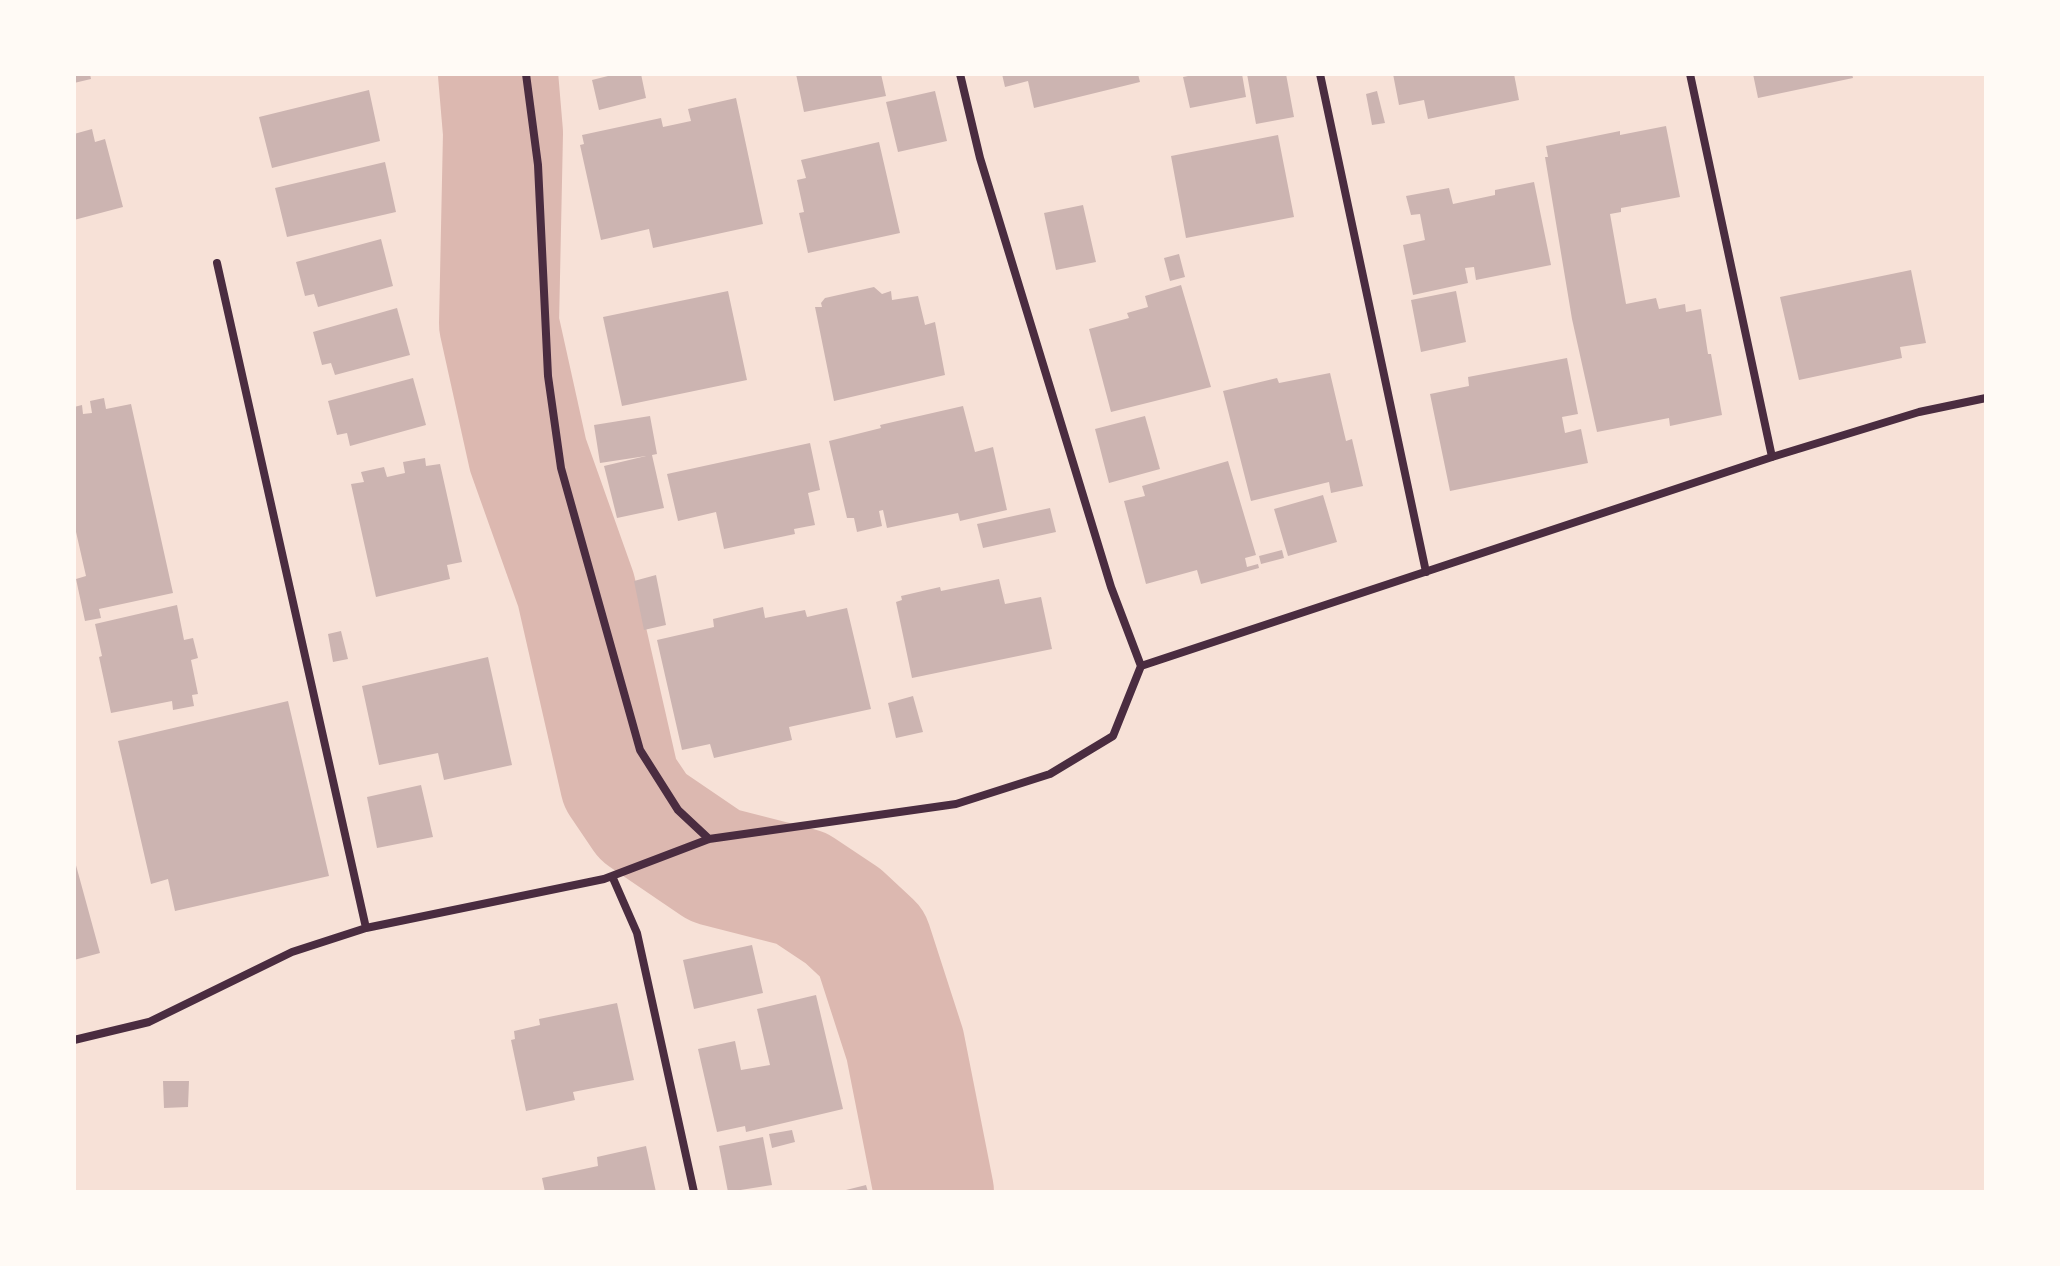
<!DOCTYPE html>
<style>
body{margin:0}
#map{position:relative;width:2060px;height:1266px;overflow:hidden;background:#f7e1d7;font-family:"Noto Sans",sans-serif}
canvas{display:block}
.frame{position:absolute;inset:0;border:76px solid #fffaf5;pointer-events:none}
</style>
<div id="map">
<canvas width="2060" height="1266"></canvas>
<div class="frame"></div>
</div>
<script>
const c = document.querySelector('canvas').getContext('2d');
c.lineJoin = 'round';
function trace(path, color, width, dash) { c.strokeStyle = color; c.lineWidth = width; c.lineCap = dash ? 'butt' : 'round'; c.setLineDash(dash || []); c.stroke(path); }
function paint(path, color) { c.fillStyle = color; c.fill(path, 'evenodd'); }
trace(new Path2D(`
 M 498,74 L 503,133 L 499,324 L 528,455 L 576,590 L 620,783 L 643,817 L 715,866 L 801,888 L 843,916 L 872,943 L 905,1045 L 934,1192`), '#dcb8b0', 120);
paint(new Path2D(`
 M 74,74 L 90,74 L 91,79 L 74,83 Z
 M 616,74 L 641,74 L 646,98 L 599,110 L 592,80 Z
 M 796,74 L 881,74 L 886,96 L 804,112 Z
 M 1002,74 L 1138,74 L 1140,82 L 1034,108 L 1028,81 L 1005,87 Z
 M 1198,74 L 1242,74 L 1246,97 L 1190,108 L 1183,77 Z
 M 1247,74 L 1286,74 L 1294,117 L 1256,124 Z
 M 1393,74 L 1514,74 L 1519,100 L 1428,119 L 1424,100 L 1399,105 Z
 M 1753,74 L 1852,74 L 1853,78 L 1758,98 Z
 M 369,90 L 380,141 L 272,168 L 259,117 Z
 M 935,91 L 947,141 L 898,152 L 886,102 Z
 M 1377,91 L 1385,123 L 1372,125 L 1366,94 Z
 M 736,98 L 763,224 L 653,248 L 649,229 L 601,240 L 580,145 L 584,144 L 582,135 L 661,118 L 663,127 L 691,121 L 688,109 Z
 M 1666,126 L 1680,197 L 1621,208 L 1621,212 L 1610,214 L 1626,304 L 1656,298 L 1659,309 L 1685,304 L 1686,312 L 1701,309 L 1708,354 L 1711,354 L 1722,415 L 1670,426 L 1669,418 L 1597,432 L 1572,319 L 1545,157 L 1548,157 L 1546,146 L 1620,131 L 1620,135 Z
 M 92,129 L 95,142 L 105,139 L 123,207 L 74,220 L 74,134 Z
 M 1278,135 L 1294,217 L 1186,238 L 1171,156 Z
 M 879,142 L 900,233 L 808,253 L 799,213 L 804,212 L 797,180 L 806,178 L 801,160 Z
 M 385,162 L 396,212 L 287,237 L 275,188 Z
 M 1534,182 L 1551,265 L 1476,280 L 1474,267 L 1465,268 L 1468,283 L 1413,295 L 1403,245 L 1425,240 L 1420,214 L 1411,215 L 1406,196 L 1449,188 L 1453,204 L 1495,195 L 1495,190 Z
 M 1083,205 L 1096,262 L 1056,270 L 1044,213 Z
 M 381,239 L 393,286 L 318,307 L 314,294 L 305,296 L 296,262 Z
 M 1179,254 L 1185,277 L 1170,281 L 1164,258 Z
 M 1911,270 L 1926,343 L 1900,347 L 1902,358 L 1799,380 L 1780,297 Z
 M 1181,285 L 1211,387 L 1111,412 L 1089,329 L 1129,318 L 1127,313 L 1148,307 L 1145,296 Z
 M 874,287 L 882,294 L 891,291 L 892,300 L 918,296 L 925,325 L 935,322 L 945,375 L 834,401 L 815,307 L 822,307 L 821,303 L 825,298 Z
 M 728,291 L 747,380 L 622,406 L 603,317 Z
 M 1456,291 L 1466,342 L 1421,352 L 1411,300 Z
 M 397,308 L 410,355 L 335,375 L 331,363 L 322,365 L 313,332 Z
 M 1567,358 L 1578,414 L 1562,417 L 1565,433 L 1581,429 L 1588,463 L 1450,491 L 1430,394 L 1469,386 L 1468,377 Z
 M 1330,373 L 1346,441 L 1352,439 L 1363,486 L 1331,493 L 1329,482 L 1251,501 L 1223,391 L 1277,378 L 1279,383 Z
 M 413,378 L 426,425 L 350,446 L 347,433 L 337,435 L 328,401 Z
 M 104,398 L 106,409 L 131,404 L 173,593 L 99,609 L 101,618 L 85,621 L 76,579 L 86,576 L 74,523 L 74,407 L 82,405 L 83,414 L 92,413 L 90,401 Z
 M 963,406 L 975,452 L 993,447 L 1007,510 L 960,521 L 958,513 L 887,528 L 883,510 L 879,511 L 882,526 L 857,532 L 854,518 L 847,518 L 829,441 L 881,428 L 880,425 Z
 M 650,416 L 657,454 L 652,455 L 664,508 L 617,518 L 604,466 L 646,456 L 600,463 L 594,425 Z
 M 1145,416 L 1160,469 L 1109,483 L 1095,429 Z
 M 810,443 L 820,490 L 808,493 L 815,525 L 794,529 L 795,534 L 724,549 L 716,512 L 678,521 L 667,474 Z
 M 425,458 L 426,466 L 440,464 L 462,562 L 447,565 L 450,579 L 376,597 L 351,484 L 364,482 L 361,472 L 384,467 L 387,477 L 405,473 L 403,462 Z
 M 1228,461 L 1256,555 L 1245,558 L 1247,567 L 1258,564 L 1259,568 L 1201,584 L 1197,570 L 1146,584 L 1124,501 L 1145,496 L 1142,486 Z
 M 1323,495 L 1337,542 L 1288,556 L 1274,509 Z
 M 1050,508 L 1056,532 L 983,548 L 977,524 Z
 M 1282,550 L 1284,558 L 1261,564 L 1259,556 Z
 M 656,575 L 666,625 L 644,630 L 634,581 Z
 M 999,579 L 1005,604 L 1041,597 L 1052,649 L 912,678 L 896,602 L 902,600 L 901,596 L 940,587 L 941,591 Z
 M 177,605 L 184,640 L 193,638 L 198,658 L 191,660 L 198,694 L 192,695 L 194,706 L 173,710 L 172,701 L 111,713 L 99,657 L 102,656 L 95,624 Z
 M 763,607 L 765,618 L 805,610 L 807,617 L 847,608 L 871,709 L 789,727 L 792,740 L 714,758 L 710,744 L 682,750 L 657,640 L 714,627 L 713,619 Z
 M 341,631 L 348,659 L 333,662 L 328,634 Z
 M 488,657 L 512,765 L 444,780 L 438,753 L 379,765 L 362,686 Z
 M 913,696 L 923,732 L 896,738 L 888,703 Z
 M 288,701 L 329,876 L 175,911 L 168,879 L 151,884 L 118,741 Z
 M 421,785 L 433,837 L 377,848 L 367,797 Z
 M 74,858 L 100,953 L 74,960 Z
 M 752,945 L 763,993 L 694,1009 L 683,960 Z
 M 816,995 L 843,1109 L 746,1132 L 745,1126 L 717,1132 L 698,1049 L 735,1041 L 741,1070 L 770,1065 L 757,1009 Z
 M 617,1003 L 634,1080 L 573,1092 L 575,1100 L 526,1111 L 511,1040 L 515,1039 L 514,1031 L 540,1025 L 539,1019 Z
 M 163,1081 L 189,1081 L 188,1107 L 164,1108 Z
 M 792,1130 L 795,1142 L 772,1148 L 769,1134 Z
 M 763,1137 L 772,1185 L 728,1192 L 719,1146 Z
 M 646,1146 L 656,1192 L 545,1192 L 542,1178 L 598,1166 L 597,1157 Z
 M 866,1185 L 868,1192 L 842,1192 L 842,1191 Z`), '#ccb4b1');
trace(new Path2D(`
 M 526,74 L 538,165 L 548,376 L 561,468 L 640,750 L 678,810 L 709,839
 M 1320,74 L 1426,572
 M 1690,74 L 1772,457
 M 217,263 L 366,928
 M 1141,666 L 1772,457 L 1919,412 L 1986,398
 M 612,876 L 637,933 L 694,1192
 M 74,1040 L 149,1022 L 292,952 L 366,928 L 604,879 L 709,839 L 956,804 L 1050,774 L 1113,736 L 1141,666 L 1111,587 L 980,158 L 960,74`), '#4a2c40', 8);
</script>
